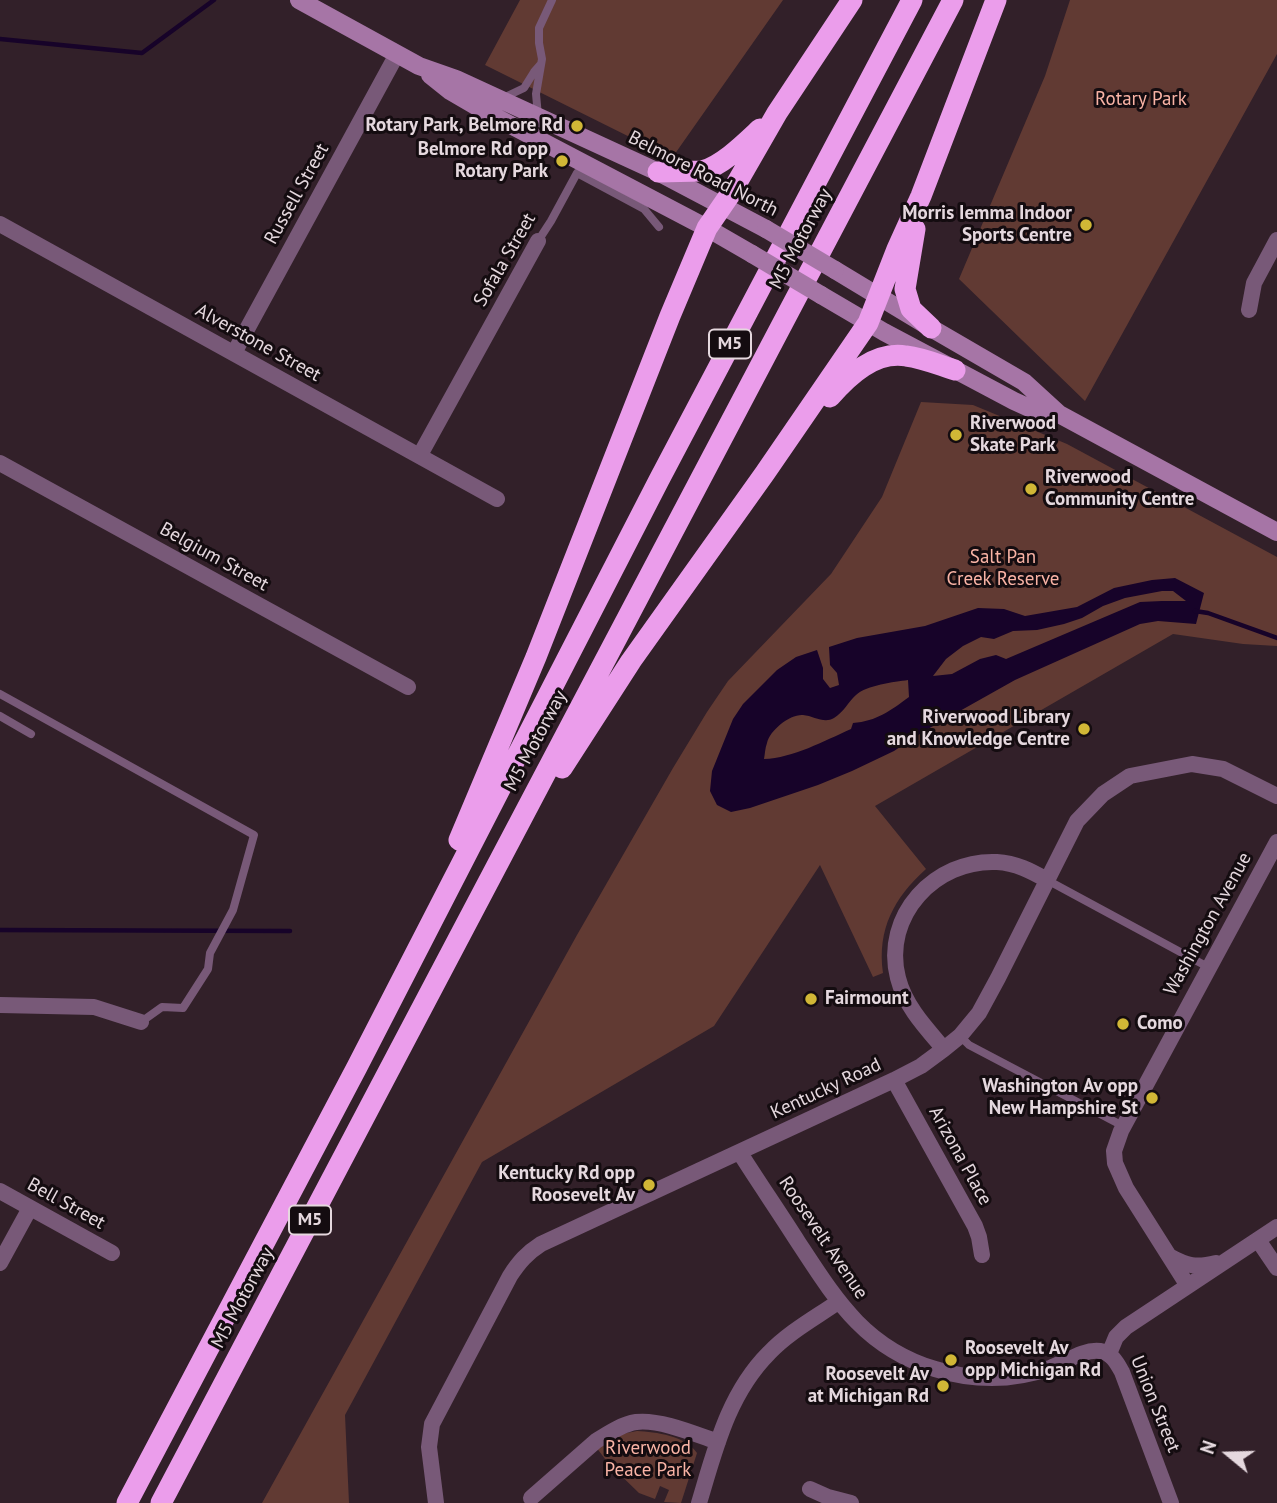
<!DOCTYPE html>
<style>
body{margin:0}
#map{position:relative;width:1277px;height:1503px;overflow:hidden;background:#322029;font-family:"PT Sans",sans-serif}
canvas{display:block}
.north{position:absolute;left:1193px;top:1419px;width:70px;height:70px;-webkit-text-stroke:5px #140c10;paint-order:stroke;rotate:289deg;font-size:19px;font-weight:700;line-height:28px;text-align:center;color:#e5d8de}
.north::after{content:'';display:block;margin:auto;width:24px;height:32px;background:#e5d8de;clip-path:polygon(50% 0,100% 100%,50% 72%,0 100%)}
</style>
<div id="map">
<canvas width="1277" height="1503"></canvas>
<div class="north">N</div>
</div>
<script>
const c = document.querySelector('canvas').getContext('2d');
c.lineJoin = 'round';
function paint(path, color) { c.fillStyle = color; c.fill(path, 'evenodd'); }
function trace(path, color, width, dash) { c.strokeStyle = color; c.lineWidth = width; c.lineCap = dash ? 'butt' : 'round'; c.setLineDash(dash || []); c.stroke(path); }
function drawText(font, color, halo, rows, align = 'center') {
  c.font = font + ' "PT Sans",sans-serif'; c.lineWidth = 6; c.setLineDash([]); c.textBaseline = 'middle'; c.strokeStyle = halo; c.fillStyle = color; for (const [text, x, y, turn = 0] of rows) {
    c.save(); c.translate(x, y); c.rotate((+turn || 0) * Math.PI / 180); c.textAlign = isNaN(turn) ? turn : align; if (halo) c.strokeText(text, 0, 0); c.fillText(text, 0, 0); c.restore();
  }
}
paint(new Path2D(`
 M 520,0 L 783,0 L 672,158 L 485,65 Z
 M 1070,0 L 1277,0 L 1277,54 L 1085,401 L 959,279 L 1045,76 Z
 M 921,402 L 973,405 L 1067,444 L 1277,557 L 1277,646 L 1243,644 L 1173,634 L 875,806 L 926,869 C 894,898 877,929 883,973 L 873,977 L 820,865 L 714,1026 L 482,1162 L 345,1415 L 349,1503 L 262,1503 L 577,935 L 673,768 L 707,712 L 728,681 L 831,574 L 882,497 Z
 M 637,1431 C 656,1432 686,1436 697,1453 L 681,1503 L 664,1502 L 669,1490 L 660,1486 L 655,1499 L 639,1493 L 608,1463 L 596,1447 L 622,1434 Z`), '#613a33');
paint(new Path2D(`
 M 1175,578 L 1204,593 L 1196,624 L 1158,621 L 1140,624 L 1015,680 L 926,730 L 894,751 L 852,771 L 818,785 L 750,808 L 731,812 L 717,805 L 710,791 L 712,771 L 733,719 L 743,704 L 777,670 L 796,657 L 817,650 L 823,668 L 823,679 L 830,688 L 839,685 L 837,673 L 830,665 L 829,647 L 857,638 L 925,626 L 978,608 L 1004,609 L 1025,616 L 1077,607 L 1114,588 L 1152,580 ZM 1162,591 L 1173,591 L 1186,601 L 1162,601 L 1140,602 L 1006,659 L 996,655 L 980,659 L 952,674 L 933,676 L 946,659 L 963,646 L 981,637 L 994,639 L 1013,631 L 1037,630 L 1064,624 L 1082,618 L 1103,606 L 1125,598 ZM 908,680 L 909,697 C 890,711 877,721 853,723 L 851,729 C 824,741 793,758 764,759 C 765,754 765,748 767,743 C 770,730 790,714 803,715 C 814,716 824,724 834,718 C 844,712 848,702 856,695 C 867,685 894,682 908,680 Z`), '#170329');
trace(new Path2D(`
 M 0,39 L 142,53 L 214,0
 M 1195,611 L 1208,613 L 1277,638
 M 0,930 L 290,931`), '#170329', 4.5);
trace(new Path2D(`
 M 503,98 L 524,88 L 534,72 L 541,64
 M 538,116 L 536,94 L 542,59 L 539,43 L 539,28 L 552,0
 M 538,241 L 551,221 L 577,173 L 644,209 L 659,227
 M 0,694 L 254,835 L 233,910 L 210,953 L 208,969 L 183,1008 L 162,1007 L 141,1022
 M 0,716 L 31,734
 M 1047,880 L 1208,967
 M 960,1036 L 969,1045 L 1123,1126`), '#785978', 8);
trace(new Path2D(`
 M 0,224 L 497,499
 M 1249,310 L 1254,283 L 1277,240
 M 234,353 L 397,54
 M 420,455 L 538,241
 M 0,463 L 408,687
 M 0,1005 L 94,1007 L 141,1022
 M 944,1049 C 926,1028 905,1006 898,978 C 882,916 935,859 997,862 C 1016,863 1031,871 1047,880
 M 894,1080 L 975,1226 L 979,1237 L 982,1255
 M 740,1153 C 759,1183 779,1212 798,1242 C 836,1300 865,1348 935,1369 C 973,1381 1013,1381 1050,1368 C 1066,1362 1083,1349 1100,1351 C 1112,1353 1117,1363 1122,1372 L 1171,1503
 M 0,1191 L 112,1253
 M 1258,1240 L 1277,1268
 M 1169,1256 C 1187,1266 1196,1268 1216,1263
 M 0,1263 L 30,1208
 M 1188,1286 L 1126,1188 L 1115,1163 L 1114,1151 L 1121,1131 L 1277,842
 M 1109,1354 L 1116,1337 L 1126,1327 L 1277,1227
 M 810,1489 L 828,1497 L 851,1503
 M 531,1498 L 596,1441 C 607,1434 622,1424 636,1422 C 660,1419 695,1434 718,1442
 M 436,1503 L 429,1447 L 432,1424 L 510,1276 C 519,1262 527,1253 541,1244 L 894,1080 L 921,1066 L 944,1049 L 960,1036 L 979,1013 L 998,978 L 1077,821 L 1103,794 L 1130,776 L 1192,764 L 1223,769 L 1277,796
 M 699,1503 C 715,1450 728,1394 769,1353 C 789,1332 815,1318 838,1302`), '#785978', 16);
trace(new Path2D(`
 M 299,0 L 419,66 L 456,79 L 658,172 L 766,229
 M 430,75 L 450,91 L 486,112 L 707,228 L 752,254
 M 835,270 L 931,328 L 1024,382 L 1059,414 L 1277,532
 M 821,295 L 884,332 L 1014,401 L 1036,411 L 1059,414`), '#a675a6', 18);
trace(new Path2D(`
 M 658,172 L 702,171 C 722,166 745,143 760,129
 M 915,229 L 905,289 L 911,309 L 931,328
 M 830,397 C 849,375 875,351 906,356 C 923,358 939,365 955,370
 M 562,768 L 631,661 L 765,473 L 868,323 L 897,249 L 921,196 L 996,0
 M 459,840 L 536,657 L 670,316 L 707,228 L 731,193 L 777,113 L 852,0
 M 127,1503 L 357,1067 L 659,480 L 912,0
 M 161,1503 L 953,0`), '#eb9deb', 21);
trace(new Path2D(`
 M 766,229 L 835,270
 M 752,254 L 821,295`), '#a675a6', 18);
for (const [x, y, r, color] of [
 [577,126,7,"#d1b736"],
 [562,161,7,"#d1b736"],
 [1086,225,7,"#d1b736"],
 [956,435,7,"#d1b736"],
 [1031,489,7,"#d1b736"],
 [1084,729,7,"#d1b736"],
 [811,999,7,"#d1b736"],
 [1123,1024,7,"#d1b736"],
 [1152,1098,7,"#d1b736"],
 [649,1185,7,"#d1b736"],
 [951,1360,7,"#d1b736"],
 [943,1386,7,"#d1b736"]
]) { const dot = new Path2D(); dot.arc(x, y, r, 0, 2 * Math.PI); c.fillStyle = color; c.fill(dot); trace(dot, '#140c10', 2.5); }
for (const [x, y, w] of [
 [730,344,42],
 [310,1220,42]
]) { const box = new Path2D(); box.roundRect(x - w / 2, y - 14.5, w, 29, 5); c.fillStyle = '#140c10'; c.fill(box); trace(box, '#e5d8de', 2); }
drawText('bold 18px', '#e5d8de', null, [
 ["M5",730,344],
 ["M5",310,1220]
]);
drawText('19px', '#f9b3a5', '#140c10', [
 ["Rotary Park",1141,100],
 ["Salt Pan",1003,558],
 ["Creek Reserve",1003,580],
 ["Riverwood",648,1449],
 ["Peace Park",648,1471]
]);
drawText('bold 19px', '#e5d8de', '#140c10', [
 ["Rotary Park, Belmore Rd",563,126],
 ["Belmore Rd opp",548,150],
 ["Rotary Park",548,172],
 ["Morris Iemma Indoor",1072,214],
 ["Sports Centre",1072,236],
 ["Riverwood",970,424,"left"],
 ["Skate Park",970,446,"left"],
 ["Riverwood",1045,478,"left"],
 ["Community Centre",1045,500,"left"],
 ["Riverwood Library",1070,718],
 ["and Knowledge Centre",1070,740],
 ["Fairmount",825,999,"left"],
 ["Como",1137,1024,"left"],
 ["Washington Av opp",1138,1087],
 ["New Hampshire St",1138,1109],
 ["Kentucky Rd opp",635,1174],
 ["Roosevelt Av",635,1196],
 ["Roosevelt Av",965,1349,"left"],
 ["opp Michigan Rd",965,1371,"left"],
 ["Roosevelt Av",929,1375],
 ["at Michigan Rd",929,1397]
], 'right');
drawText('19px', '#e5d8de', '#140c10', [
 ["Belmore Road North",703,174,27],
 ["Russell Street",297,194,-61],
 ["M5 Motorway",801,239,-62],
 ["Sofala Street",505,260,-60],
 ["Alverstone Street",258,343,29],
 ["Belgium Street",214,557,29],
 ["M5 Motorway",536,741,-62],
 ["Washington Avenue",1208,924,-61],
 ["Kentucky Road",826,1089,-25],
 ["Arizona Place",960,1156,61],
 ["Bell Street",66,1204,29],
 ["Roosevelt Avenue",823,1238,56],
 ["M5 Motorway",243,1298,-62],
 ["Union Street",1155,1404,68]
]);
</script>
